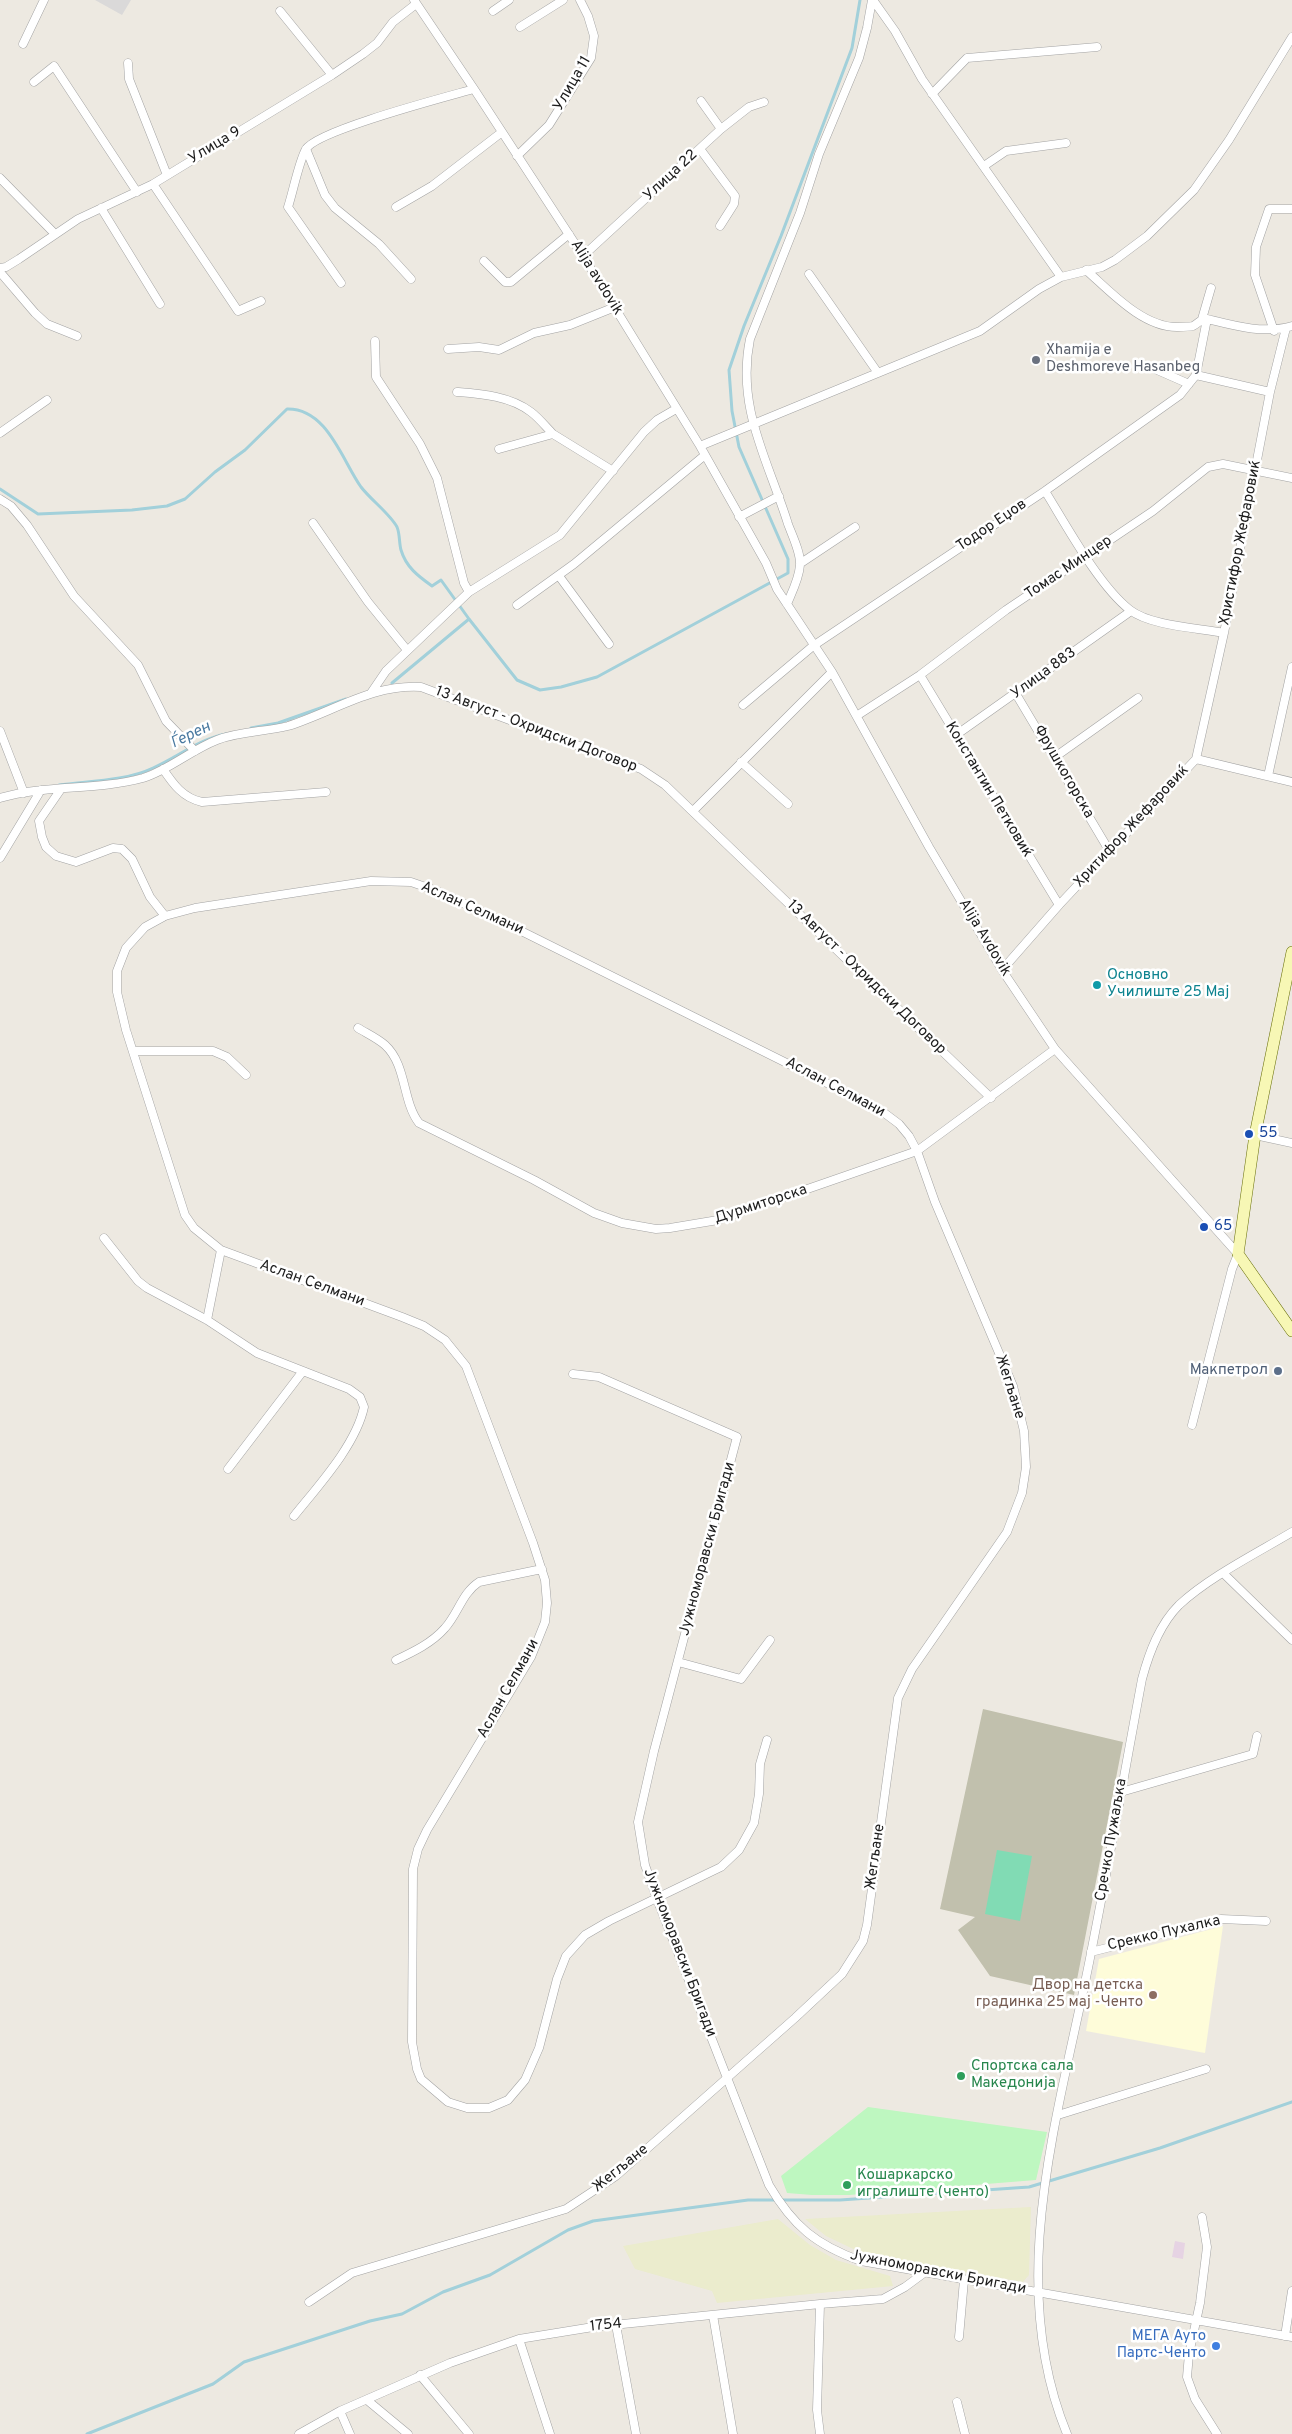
<!DOCTYPE html>
<meta charset="utf-8">
<style>
body{margin:0}
canvas{display:block;background:#ede9e1}
</style>
<canvas width="1292" height="2434"></canvas>
<script>
const c = document.querySelector('canvas').getContext('2d');
c.lineJoin = 'round';
function paint(path, color) { c.fillStyle = color; c.fill(path, 'evenodd'); }
function trace(path, color, width, dash) { c.strokeStyle = color; c.lineWidth = width; c.lineCap = dash ? 'butt' : 'round'; c.setLineDash(dash || []); c.stroke(path); }
function drawText(font, color, halo, rows, align = 'center') {
  c.font = font + ' Overpass,sans-serif'; c.lineWidth = 5; c.setLineDash([]); c.textBaseline = 'middle'; c.strokeStyle = halo; c.fillStyle = color; for (const [text, x, y, turn = 0] of rows) {
    c.save(); c.translate(x, y); c.rotate((+turn || 0) * Math.PI / 180); c.textAlign = isNaN(turn) ? turn : align; if (halo) c.strokeText(text, 0, 0); c.fillText(text, 0, 0); c.restore();
  }
}
paint(new Path2D(`
 M 95,0 L 131,0 L 122,15 Z`), '#dad9d9');
paint(new Path2D(`
 M 1175,2241 L 1185,2243 L 1183,2259 L 1172,2257 Z`), '#e6d3e3');
paint(new Path2D(`
 M 1223,1926 L 1205,2053 L 1086,2031 L 1099,1959 Z`), '#fefcd9');
paint(new Path2D(`
 M 983,1709 L 1123,1742 L 1074,1995 L 990,1976 L 958,1930 L 975,1917 L 940,1909 Z`), '#c1c0ad');
paint(new Path2D(`
 M 1031,2207 L 1029,2275 L 1023,2282 L 868,2256 L 826,2236 L 805,2219 Z
 M 778,2219 L 810,2245 L 836,2260 L 890,2276 L 893,2286 L 717,2303 L 712,2291 L 635,2269 L 623,2246 Z`), '#ebeccd');
paint(new Path2D(`
 M 868,2107 L 1047,2132 L 1036,2180 L 849,2195 L 812,2195 L 787,2193 L 781,2176 Z`), '#bef7c0');
paint(new Path2D(`
 M 997,1850 L 1032,1856 L 1020,1921 L 985,1914 Z`), '#81dbb4');
trace(new Path2D(`
 M 0,489 L 38,514 L 132,510 L 167,506 L 185,499 L 215,472 L 245,450 L 287,409 C 327,408 342,460 361,487 C 371,500 390,514 397,527 C 400,534 399,543 401,550 C 406,567 418,576 432,586 L 441,580 L 469,619 L 517,680 L 540,690 L 561,687 L 597,677 L 788,573 L 788,559 L 739,447 L 732,411 L 729,370 L 744,326 L 781,236 L 852,48 L 860,0
 M 392,683 L 469,619
 M 251,728 L 278,723 L 346,699
 M 59,785 C 89,781 126,781 153,768 C 178,757 199,739 226,734
 M 87,2434 L 213,2384 L 244,2362 L 370,2321 L 402,2314 L 443,2292 L 490,2275 L 568,2230 L 593,2221 L 748,2200 L 840,2200 L 1029,2187 L 1160,2148 L 1292,2102`), '#a2d0da', 3);
const minor = new Path2D(`
 M 414,0 L 474,89 L 583,256 L 700,446 L 766,563 L 777,589 L 832,672 L 929,847 L 1002,970 L 1055,1049 L 1238,1254 L 1232,1269 L 1192,1425
 M 873,0 L 895,31 L 922,79 L 1061,277
 M 280,11 L 332,75
 M 493,11 L 509,0
 M 520,27 L 563,0
 M 23,44 L 44,0
 M 128,63 L 129,79 L 167,175
 M 34,82 L 54,66 L 137,192
 M 932,94 L 967,58 L 1097,47
 M 701,101 L 721,129
 M 306,149 L 325,195 L 335,208 L 379,244 L 411,279
 M 700,149 L 735,196 L 734,204 L 720,226
 M 517,156 L 549,125 L 591,58 L 594,36 L 588,16 L 580,0
 M 984,166 L 1006,151 L 1066,143
 M 0,178 L 55,234
 M 153,184 L 238,311 L 261,301
 M 396,207 L 432,186 L 502,132
 M 101,208 L 160,304
 M 583,256 L 721,129 L 749,107 L 764,102
 M 484,261 L 505,282 L 511,282 L 569,234
 M 0,268 L 6,267 L 19,259 L 78,219 L 153,184 L 332,75 L 363,54 L 377,43 L 393,22 L 416,4
 M 1086,270 C 1110,291 1143,328 1178,327 C 1182,327 1189,327 1193,326 C 1199,323 1200,319 1207,319 C 1235,326 1263,334 1292,326
 M 0,272 L 35,313 L 47,324 L 77,336
 M 809,274 L 878,373
 M 341,283 L 288,207 C 293,192 299,161 306,149 C 318,130 446,97 474,89
 M 1202,319 L 1211,288
 M 1207,319 L 1196,375 L 1270,392
 M 1274,331 L 1255,275 L 1256,247 L 1269,209 L 1292,209
 M 375,341 L 376,377 L 420,444 L 437,478 L 464,583 L 469,592
 M 448,349 L 479,347 L 499,350 L 534,333 L 570,325 L 615,307
 M 1148,366 L 1189,384
 M 457,392 C 482,394 510,396 531,412 C 539,418 546,427 553,434
 M 0,433 L 47,400
 M 700,446 L 980,331 L 1039,289 L 1061,277 L 1102,267 L 1115,260 L 1147,236 L 1194,190 L 1229,140 L 1292,37
 M 499,449 L 553,434 L 613,471
 M 1045,491 C 1066,525 1099,586 1130,610 C 1151,626 1198,628 1224,633
 M 0,499 L 11,506 L 27,525 L 74,596 L 138,665 L 166,721 L 195,751
 M 739,517 L 779,496
 M 313,523 L 368,602 L 407,650
 M 801,563 L 855,527
 M 559,576 L 609,644
 M 787,604 C 792,592 799,579 800,565 C 801,553 792,535 788,524 C 768,460 736,408 750,339 L 800,213 L 819,154 L 859,58 L 867,28 L 872,0
 M 517,605 L 574,564 L 705,455
 M 920,675 L 1059,905
 M 371,693 L 386,671 L 469,592 L 560,535 L 644,432 L 657,420 L 676,409
 M 1016,694 L 1110,852
 M 743,705 L 813,646 L 1045,491 L 1180,395 L 1196,375
 M 858,715 L 920,675 L 1006,610 L 1153,511 L 1208,467 L 1223,464 L 1292,478
 M 0,731 L 24,793
 M 956,735 L 1131,611
 M 1055,757 L 1138,698
 M 1196,759 L 1224,633 L 1270,392 L 1286,328
 M 1196,759 L 1292,782
 M 741,762 L 788,804
 M 163,769 C 173,784 183,798 202,802 L 326,792
 M 1268,776 L 1292,667
 M 61,789 L 39,821 L 42,837 L 46,847 L 56,856 L 76,862 L 113,848 L 122,849 L 132,859 L 150,897 L 165,916
 M 0,798 C 46,784 96,791 143,778 C 169,770 191,750 217,740 C 240,731 265,732 288,726 C 333,712 372,684 421,687 L 641,769 L 665,785 L 991,1098
 M 693,811 L 832,672
 M 0,858 L 41,790
 M 1002,970 L 1059,905 L 1196,759
 M 358,1028 C 366,1033 377,1038 385,1045 C 407,1065 402,1101 419,1123 L 534,1180 L 594,1213 L 622,1223 L 656,1229 L 670,1228 L 718,1220 L 917,1151 L 1055,1049
 M 133,1051 L 213,1051 L 227,1057 L 246,1075
 M 1255,1135 L 1292,1143
 M 104,1238 L 138,1281 L 147,1288 L 207,1320 L 257,1353 L 349,1389 L 360,1397 L 364,1407 C 356,1445 318,1486 294,1516
 M 207,1320 L 221,1250
 M 573,1374 L 599,1377 L 737,1437 L 654,1751 L 638,1822 L 645,1865 L 657,1899 L 769,2185 C 793,2226 816,2245 861,2261 L 1292,2337
 M 228,1469 L 303,1371
 M 1223,1573 L 1292,1640
 M 396,1660 C 413,1652 432,1643 445,1628 C 458,1614 462,1593 479,1582 L 542,1569
 M 678,1662 L 741,1679 L 770,1640
 M 1121,1792 L 1253,1754 L 1257,1736
 M 1091,1952 L 1221,1919 L 1266,1921
 M 1058,2115 L 1206,2069
 M 1202,2217 L 1207,2247 L 1200,2303 L 1189,2354 L 1187,2377 L 1195,2399 L 1217,2434
 M 309,2302 L 352,2273 L 566,2209 L 616,2176 L 795,2018 L 842,1974 L 863,1941 L 867,1925 L 898,1698 L 912,1669 L 1007,1532 L 1022,1493 L 1026,1467 L 1024,1431 L 1013,1386 L 935,1202 L 917,1151 L 909,1136 L 899,1124 L 879,1109 L 495,918 L 437,891 L 411,882 L 371,881 L 195,908 L 165,916 L 145,927 L 126,948 L 117,971 L 117,992 L 126,1030 L 185,1215 L 194,1228 L 221,1250 L 402,1317 L 424,1326 L 445,1340 L 466,1366 L 533,1543 L 545,1580 L 547,1603 L 545,1622 L 531,1657 L 427,1830 L 418,1849 L 413,1869 L 412,2042 L 417,2069 L 421,2079 L 448,2102 L 467,2108 L 489,2108 L 508,2100 L 525,2080 L 539,2048 L 557,1979 L 566,1956 L 585,1935 L 609,1921 L 721,1867 L 739,1850 L 754,1823 L 759,1794 L 760,1764 L 767,1740
 M 820,2304 L 817,2410 L 820,2434
 M 713,2315 L 733,2434
 M 616,2325 L 636,2434
 M 1285,2336 L 1292,2291
 M 959,2337 L 964,2280
 M 519,2339 L 550,2434
 M 420,2375 L 469,2434
 M 367,2400 L 408,2434
 M 957,2402 L 965,2434
 M 340,2411 L 350,2434
 M 299,2434 L 340,2411 L 450,2363 L 519,2339 L 593,2327 L 820,2304 L 883,2299 L 905,2287 L 924,2273
 M 1067,2434 C 1003,2279 1061,2108 1091,1953 C 1109,1862 1125,1770 1142,1679 C 1149,1653 1159,1625 1179,1605 C 1209,1577 1257,1553 1292,1532`);
const secondary = new Path2D(`
 M 1292,952 L 1255,1135 L 1238,1254 L 1292,1331`);
trace(minor, '#a3a3a3', 9);
trace(secondary, '#676e08', 12);
trace(minor, '#fff', 8);
trace(secondary, '#f7f7b5', 11);
for (const [x, y, r, color] of [
 [1036,360,5,"#6b7280"],
 [1097,985,5,"#0f9aa8"],
 [1249,1134,5,"#1a4fb4"],
 [1204,1227,5,"#1a4fb4"],
 [1278,1371,5,"#5c6f8a"],
 [1153,1995,5,"#8d6e63"],
 [961,2076,5,"#2e9e5b"],
 [847,2185,5,"#2e9e5b"],
 [1216,2346,5,"#3f7fe0"]
]) { const dot = new Path2D(); dot.arc(x, y, r, 0, 2 * Math.PI); c.fillStyle = color; c.fill(dot); trace(dot, '#fff', 2); }
drawText('15px', '#1c1c1c', '#fff', [
 ["Улица 11",573,84,-60],
 ["Улица 9",215,146,-31],
 ["Улица 22",671,176,-43],
 ["Alija avdovik",596,278,58],
 ["Тодор Еџов",992,526,-34],
 ["Христифор Жефаровиќ",1241,543,-79],
 ["Томас Минцер",1069,568,-34],
 ["Улица 883",1044,674,-36],
 ["13 Август - Охридски Договор",536,730,21],
 ["Фрушкогорска",1063,772,60],
 ["Константин Петковиќ",988,790,59],
 ["Хритифор Жефаровиќ",1132,827,-47],
 ["Аслан Селмани",472,909,24],
 ["Alija Avdovik",984,938,59],
 ["13 Август - Охридски Договор",866,978,44],
 ["Аслан Селмани",835,1088,28],
 ["Дурмиторска",761,1205,-18],
 ["Аслан Селмани",312,1284,20],
 ["Жегљане",1009,1387,72],
 ["Јужноморавски Бригади",708,1549,-75],
 ["Аслан Селмани",509,1689,-61],
 ["Сречко Пужаљка",1112,1840,-80],
 ["Жегљане",876,1857,-82],
 ["Срекко Пухалка",1164,1934,-13],
 ["Јужноморавски Бригади",679,1953,69],
 ["Жегљане",621,2169,-39],
 ["Јужноморавски Бригади",938,2273,11],
 ["1754",606,2326,-6]
]);
drawText('15px', '#5b616d', '#fff', [
 ["Xhamija e",1046,351],
 ["Deshmoreve Hasanbeg",1046,368]
], 'left');
drawText('15px', '#0d838f', '#fff', [
 ["Основно",1107,976],
 ["Училиште 25 Мај",1107,993]
], 'left');
drawText('15px', '#164399', '#fff', [
 ["55",1259,1134],
 ["65",1214,1227]
], 'left');
drawText('15px', '#4e5e75', '#fff', [
 ["Макпетрол",1268,1371]
], 'right');
drawText('15px', '#785e54', '#fff', [
 ["Двор на детска",1143,1986],
 ["градинка 25 мај -Ченто",1143,2003]
], 'right');
drawText('15px', '#27864d', '#fff', [
 ["Спортска сала",971,2067],
 ["Македонија",971,2084],
 ["Кошаркарско",857,2176],
 ["игралиште (ченто)",857,2193]
], 'left');
drawText('15px', '#366cbe', '#fff', [
 ["МЕГА Ауто",1206,2337],
 ["Партс-Ченто",1206,2354]
], 'right');
drawText('italic 16px', '#4979a0', '#fff', [
 ["Ѓерен",191,736,-26]
]);
</script>
